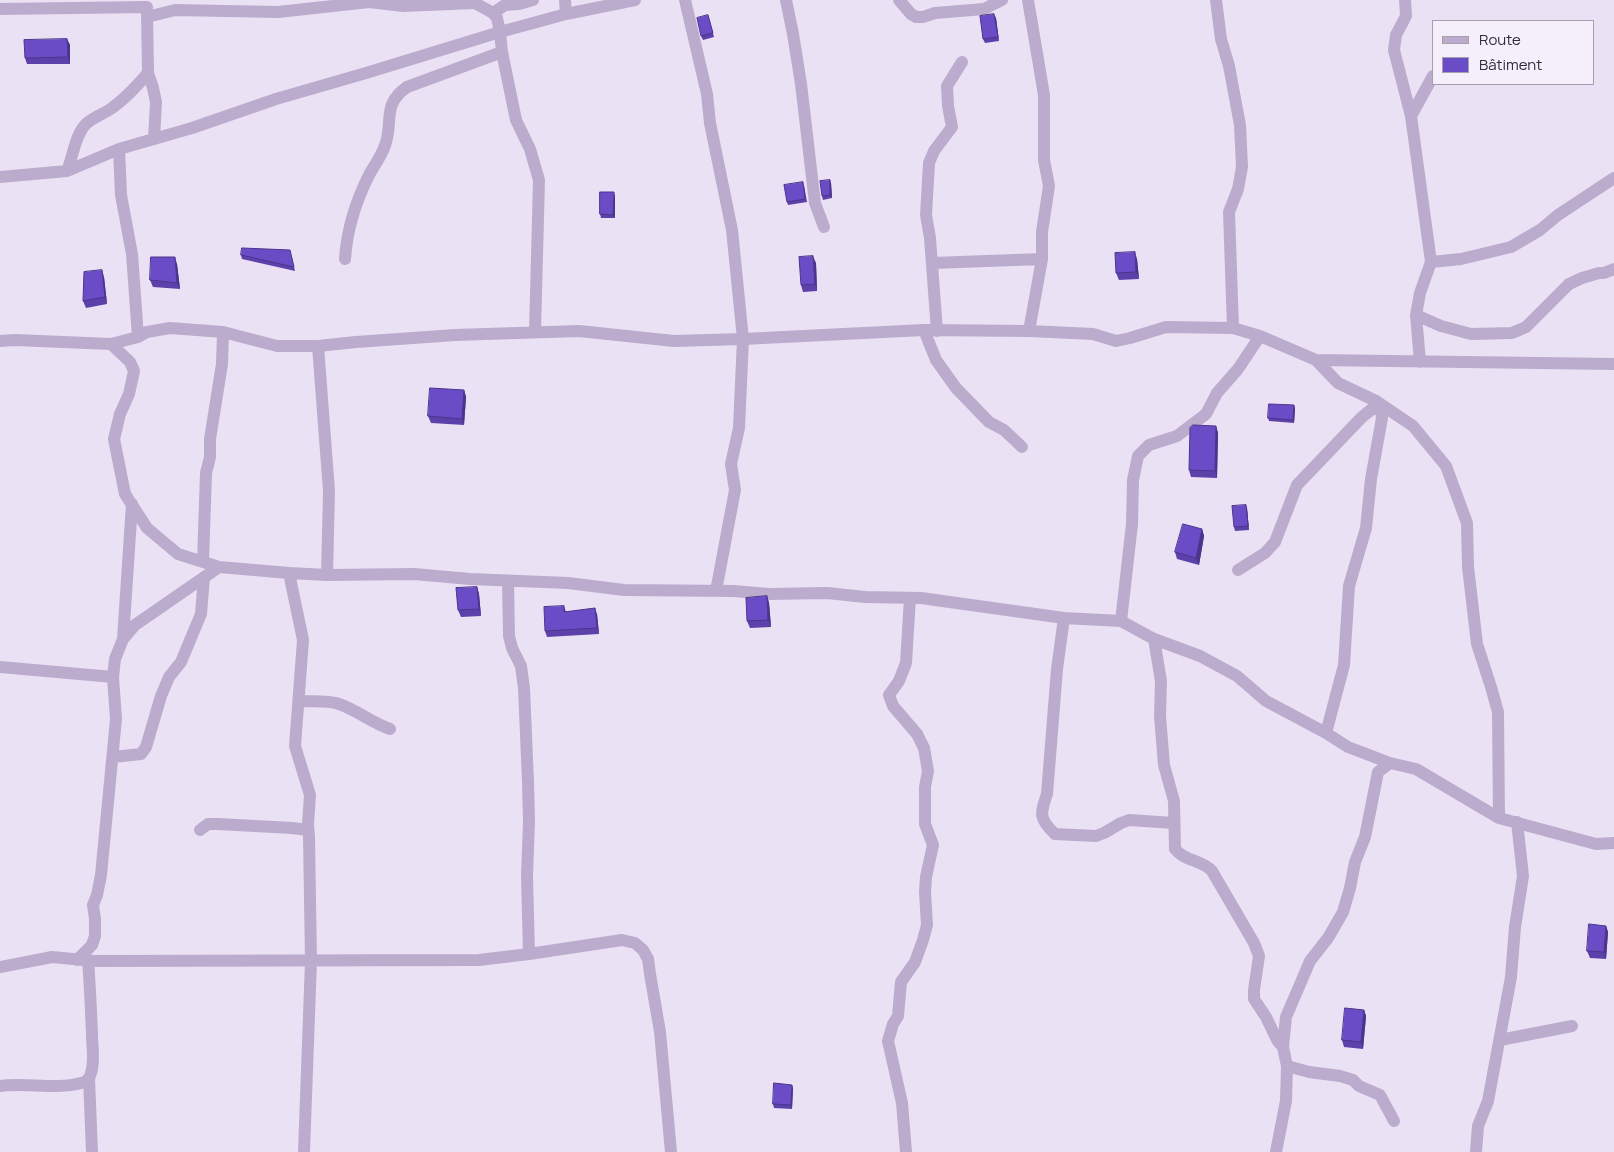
<!DOCTYPE html>
<meta charset="utf-8">
<style>
body{margin:0}
#map{position:relative;width:1614px;height:1152px;overflow:hidden;background:#ebe1f4;font-family:Manrope,sans-serif}
canvas{display:block}
.legend{position:absolute;left:1432px;top:20px;width:162px;height:65px;box-sizing:border-box;background:#f5eefb;border:1px solid #a6a0ae;margin:0;padding:6px 9px;list-style:none;font-size:15px;color:#302b3b}
.legend li{display:flex;align-items:center;gap:10px;height:25px}
.legend b{width:25px;border:1px solid #a6a0ae}
</style>
<div id="map">
<canvas width="1614" height="1152"></canvas>
<ul class="legend">
<li><b style="height:6px;background:#bbaccd"></b>Route</li>
<li><b style="height:14px;background:#6b4cc7"></b>Bâtiment</li>
</ul>
</div>
<script>
const c = document.querySelector('canvas').getContext('2d');
c.lineJoin = 'round';
function trace(path, color, width, dash) { c.strokeStyle = color; c.lineWidth = width; c.lineCap = dash ? 'butt' : 'round'; c.setLineDash(dash || []); c.stroke(path); }
function paint(path, color) { c.fillStyle = color; c.fill(path, 'evenodd'); }
trace(new Path2D(`
 M 565,0 L 566,14
 M 685,0 L 707,94 L 710,123 L 732,230 L 743,339 L 739,428 L 731,464 L 735,490 L 716,591
 M 786,0 L 793,34 L 801,84 L 815,203 L 824,227
 M 899,0 L 911,14 L 916,17 L 923,17 L 935,13 L 984,9 L 1002,0
 M 1028,0 L 1044,95 L 1044,160 L 1049,186 L 1042,232 L 1042,259 L 1029,331
 M 1216,0 L 1221,39 L 1229,66 L 1240,125 L 1242,167 L 1238,189 L 1229,212 L 1233,328
 M 1405,0 L 1406,16 L 1396,35 L 1394,50 L 1411,116 L 1431,262 L 1420,293 L 1416,315 L 1420,362
 M 0,9 L 147,7
 M 147,10 L 148,73 L 153,88 L 156,102 L 154,139
 M 493,13 L 505,5 L 519,4 L 533,0
 M 147,17 L 175,10 L 278,12 L 369,2 L 403,6 L 475,3 L 493,13 L 497,18 L 500,32 L 502,52 L 516,120 L 530,149 L 539,180 L 535,332
 M 1411,116 L 1433,76
 M 119,149 L 121,195 L 132,254 L 138,337
 M 67,171 C 73,157 75,135 86,124 C 93,117 104,114 112,108 C 126,98 137,86 148,73
 M 0,177 L 67,171 L 119,149 L 192,128 L 276,99 L 366,73 L 500,32 L 566,14 L 635,0
 M 345,259 C 347,229 356,201 369,175 C 374,166 380,158 384,148 C 395,123 380,106 407,87 L 502,52
 M 1431,262 L 1461,259 L 1511,247 L 1540,230 L 1558,215 L 1614,178
 M 932,263 L 1042,259
 M 1416,315 L 1441,326 L 1471,334 L 1512,333 L 1526,327 L 1569,284 L 1582,278 L 1599,273 L 1604,273 L 1614,269
 M 924,330 L 936,360 L 956,388 L 989,422 L 1004,430 L 1022,447
 M 937,331 L 930,238 L 926,215 L 929,163 L 934,151 L 952,127 L 948,106 L 947,86 L 962,62
 M 0,341 L 15,340 L 111,344 L 138,337 L 147,332 L 170,328 L 223,332 L 277,346 L 318,346 L 356,342 L 455,335 L 579,331 L 674,341 L 743,339 L 924,330 L 1029,331 L 1093,334 L 1116,341 L 1130,338 L 1166,327 L 1233,328 L 1260,336 L 1316,360 L 1338,383 L 1376,401 L 1413,426 L 1446,466 L 1467,523 L 1468,567 L 1477,644 L 1491,687 L 1498,712 L 1499,818
 M 111,344 L 130,362 L 134,371 L 129,394 L 120,414 L 114,439 L 125,494 L 147,528 L 178,554 L 219,567 L 289,573 L 327,575 L 414,574 L 470,579 L 568,583 L 624,590 L 734,591 L 768,594 L 827,593 L 865,597 L 921,598 L 1064,618 L 1121,621 L 1154,639 L 1200,656 L 1237,676 L 1266,701 L 1326,733 L 1348,747 L 1390,763 L 1416,769 L 1499,818 L 1596,844 L 1614,843
 M 318,346 L 329,491 L 327,575
 M 1316,360 L 1614,364
 M 203,562 L 206,473 L 210,457 L 210,439 L 222,364 L 223,332
 M 1238,570 L 1265,553 L 1275,542 L 1297,485 L 1362,417 L 1372,409 L 1376,402
 M 289,573 L 303,640 L 295,746 L 310,795 L 308,824 L 309,837 L 311,961 L 304,1152
 M 508,581 L 509,636 L 512,648 L 521,666 L 524,688 L 528,782 L 529,821 L 527,876 L 529,954
 M 1064,618 L 1057,669 L 1047,794 C 1040,814 1039,819 1055,834 L 1096,836 L 1104,833 L 1121,823 L 1129,820 L 1174,823
 M 1121,621 L 1132,524 L 1133,480 L 1138,456 L 1149,445 L 1177,436 L 1206,414 L 1217,393 L 1238,369 L 1260,336
 M 123,639 L 132,504
 M 1154,639 L 1161,681 L 1160,716 L 1164,765 L 1174,801 L 1175,849 C 1184,861 1202,860 1212,871 L 1254,943 L 1259,956 L 1254,990 L 1254,999 L 1266,1017 L 1277,1040 L 1283,1047
 M 0,667 L 113,677
 M 299,701 C 311,702 328,700 339,704 C 357,710 372,723 390,729
 M 1326,733 L 1344,665 L 1349,586 L 1366,528 L 1371,479 L 1382,418 L 1381,410 L 1379,409 L 1372,409
 M 113,757 L 141,754 L 146,747 L 161,696 L 169,677 L 181,662 L 201,614 L 204,577
 M 200,830 L 208,824 L 218,824 L 292,828 L 308,830
 M 77,960 L 92,945 L 95,936 L 95,919 L 93,905 L 97,895 L 101,875 L 116,719 L 113,677 L 115,659 L 123,639 L 135,625 L 219,567
 M 0,967 L 52,957 L 95,961 L 479,960 L 529,954 L 622,940 L 635,943 L 643,950 L 648,959 L 650,974 L 660,1032 L 671,1152
 M 1500,1040 L 1572,1026
 M 1287,1066 L 1309,1072 L 1340,1076 L 1353,1080 L 1359,1086 L 1380,1095 L 1394,1121
 M 89,1079 L 92,1152
 M 0,1086 C 26,1082 55,1090 81,1083 C 87,1082 90,1078 91,1073 C 95,1061 92,1046 92,1034 C 91,1010 90,985 88,961
 M 906,1152 L 902,1103 L 888,1041 L 893,1024 L 898,1016 L 901,982 L 915,962 L 923,940 L 927,925 L 925,892 L 926,877 L 933,845 L 925,824 L 925,787 L 928,771 L 924,748 L 917,734 L 893,706 L 889,695 L 899,681 L 906,663 L 910,598
 M 1276,1152 L 1286,1101 L 1287,1066 L 1283,1047 L 1286,1017 L 1310,961 L 1328,938 L 1343,912 L 1350,888 L 1355,862 L 1365,837 L 1378,772 L 1390,763
 M 1476,1152 L 1478,1126 L 1488,1101 L 1511,977 L 1515,927 L 1523,876 L 1517,822`), '#bbaccd', 12);
paint(new Path2D(`
 M 708,15 L 714,37 L 703,40 L 701,36 Z
 M 996,18 L 999,41 L 985,43 L 983,39 Z
 M 67,39 L 70,45 L 70,64 L 27,64 L 25,58 Z
 M 831,183 L 832,198 L 823,200 L 822,196 Z
 M 804,185 L 807,202 L 788,205 L 787,202 Z
 M 615,196 L 615,218 L 601,218 L 600,214 Z
 M 290,250 L 295,271 L 242,259 L 241,255 Z
 M 1137,259 L 1139,279 L 1119,280 L 1116,273 Z
 M 816,263 L 817,291 L 803,292 L 801,285 Z
 M 177,264 L 180,289 L 153,287 L 150,280 Z
 M 104,277 L 107,304 L 86,308 L 83,301 Z
 M 464,390 L 466,397 L 464,425 L 431,423 L 428,416 Z
 M 1294,405 L 1295,409 L 1294,423 L 1269,421 L 1268,418 Z
 M 1216,426 L 1218,433 L 1217,478 L 1191,477 L 1189,470 Z
 M 1246,505 L 1247,508 L 1249,530 L 1235,531 L 1234,527 Z
 M 1202,529 L 1204,536 L 1199,565 L 1177,559 L 1175,552 Z
 M 477,587 L 479,594 L 481,616 L 461,617 L 458,610 Z
 M 767,596 L 769,603 L 771,627 L 750,628 L 747,621 Z
 M 564,606 L 566,612 L 597,614 L 599,634 L 547,637 L 545,631 Z
 M 1606,926 L 1608,932 L 1606,959 L 1590,958 L 1587,951 Z
 M 1364,1010 L 1366,1016 L 1363,1049 L 1344,1047 L 1342,1040 Z
 M 793,1088 L 792,1109 L 774,1108 L 773,1104 Z`), '#5c41ab');
paint(new Path2D(`
 M 994,14 L 996,18 L 999,41 L 998,37 Z
 M 67,39 L 70,45 L 70,64 L 68,57 Z
 M 830,180 L 831,183 L 832,198 L 830,195 Z
 M 614,192 L 615,196 L 615,218 L 613,215 Z
 M 1135,252 L 1137,259 L 1139,279 L 1136,272 Z
 M 813,256 L 816,263 L 817,291 L 815,284 Z
 M 175,257 L 177,264 L 180,289 L 177,283 Z
 M 102,270 L 104,277 L 107,304 L 105,297 Z
 M 464,390 L 466,397 L 464,425 L 462,419 Z
 M 1294,405 L 1295,409 L 1294,423 L 1293,420 Z
 M 1216,426 L 1218,433 L 1217,478 L 1215,471 Z
 M 1246,505 L 1247,508 L 1249,530 L 1248,526 Z
 M 1202,529 L 1204,536 L 1199,565 L 1196,558 Z
 M 477,587 L 479,594 L 481,616 L 479,609 Z
 M 767,596 L 769,603 L 771,627 L 768,620 Z
 M 595,608 L 597,614 L 599,634 L 597,628 Z
 M 1606,926 L 1608,932 L 1606,959 L 1604,952 Z
 M 1364,1010 L 1366,1016 L 1363,1049 L 1361,1042 Z
 M 792,1085 L 793,1088 L 792,1109 L 791,1105 Z`), '#4b358b');
const building = new Path2D(`
 M 994,14 L 998,37 L 983,39 L 980,16 Z
 M 708,15 L 713,33 L 701,36 L 697,18 Z
 M 67,39 L 68,57 L 25,58 L 24,40 Z
 M 830,180 L 830,195 L 822,196 L 820,181 Z
 M 803,182 L 805,199 L 787,202 L 784,185 Z
 M 600,192 L 614,192 L 613,215 L 600,214 Z
 M 242,248 L 290,250 L 294,267 L 241,255 Z
 M 1135,252 L 1136,272 L 1116,273 L 1115,253 Z
 M 813,256 L 815,284 L 801,285 L 799,257 Z
 M 151,257 L 175,257 L 177,283 L 150,280 Z
 M 102,270 L 105,297 L 83,301 L 84,272 Z
 M 430,388 L 464,390 L 462,419 L 428,416 Z
 M 1269,404 L 1294,405 L 1293,420 L 1268,418 Z
 M 1193,425 L 1216,426 L 1215,471 L 1189,470 L 1190,428 Z
 M 1246,505 L 1248,526 L 1234,527 L 1232,506 Z
 M 1183,524 L 1202,529 L 1196,558 L 1175,552 Z
 M 477,587 L 479,609 L 458,610 L 456,588 Z
 M 767,596 L 768,620 L 747,621 L 746,598 Z
 M 564,606 L 564,612 L 595,608 L 597,628 L 545,631 L 544,607 Z
 M 1589,924 L 1606,926 L 1604,952 L 1587,951 Z
 M 1345,1008 L 1364,1010 L 1361,1042 L 1342,1040 Z
 M 774,1083 L 792,1085 L 791,1105 L 773,1104 Z`);
paint(building, '#6b4cc7');
trace(building, '#4b358b', 1);
</script>
